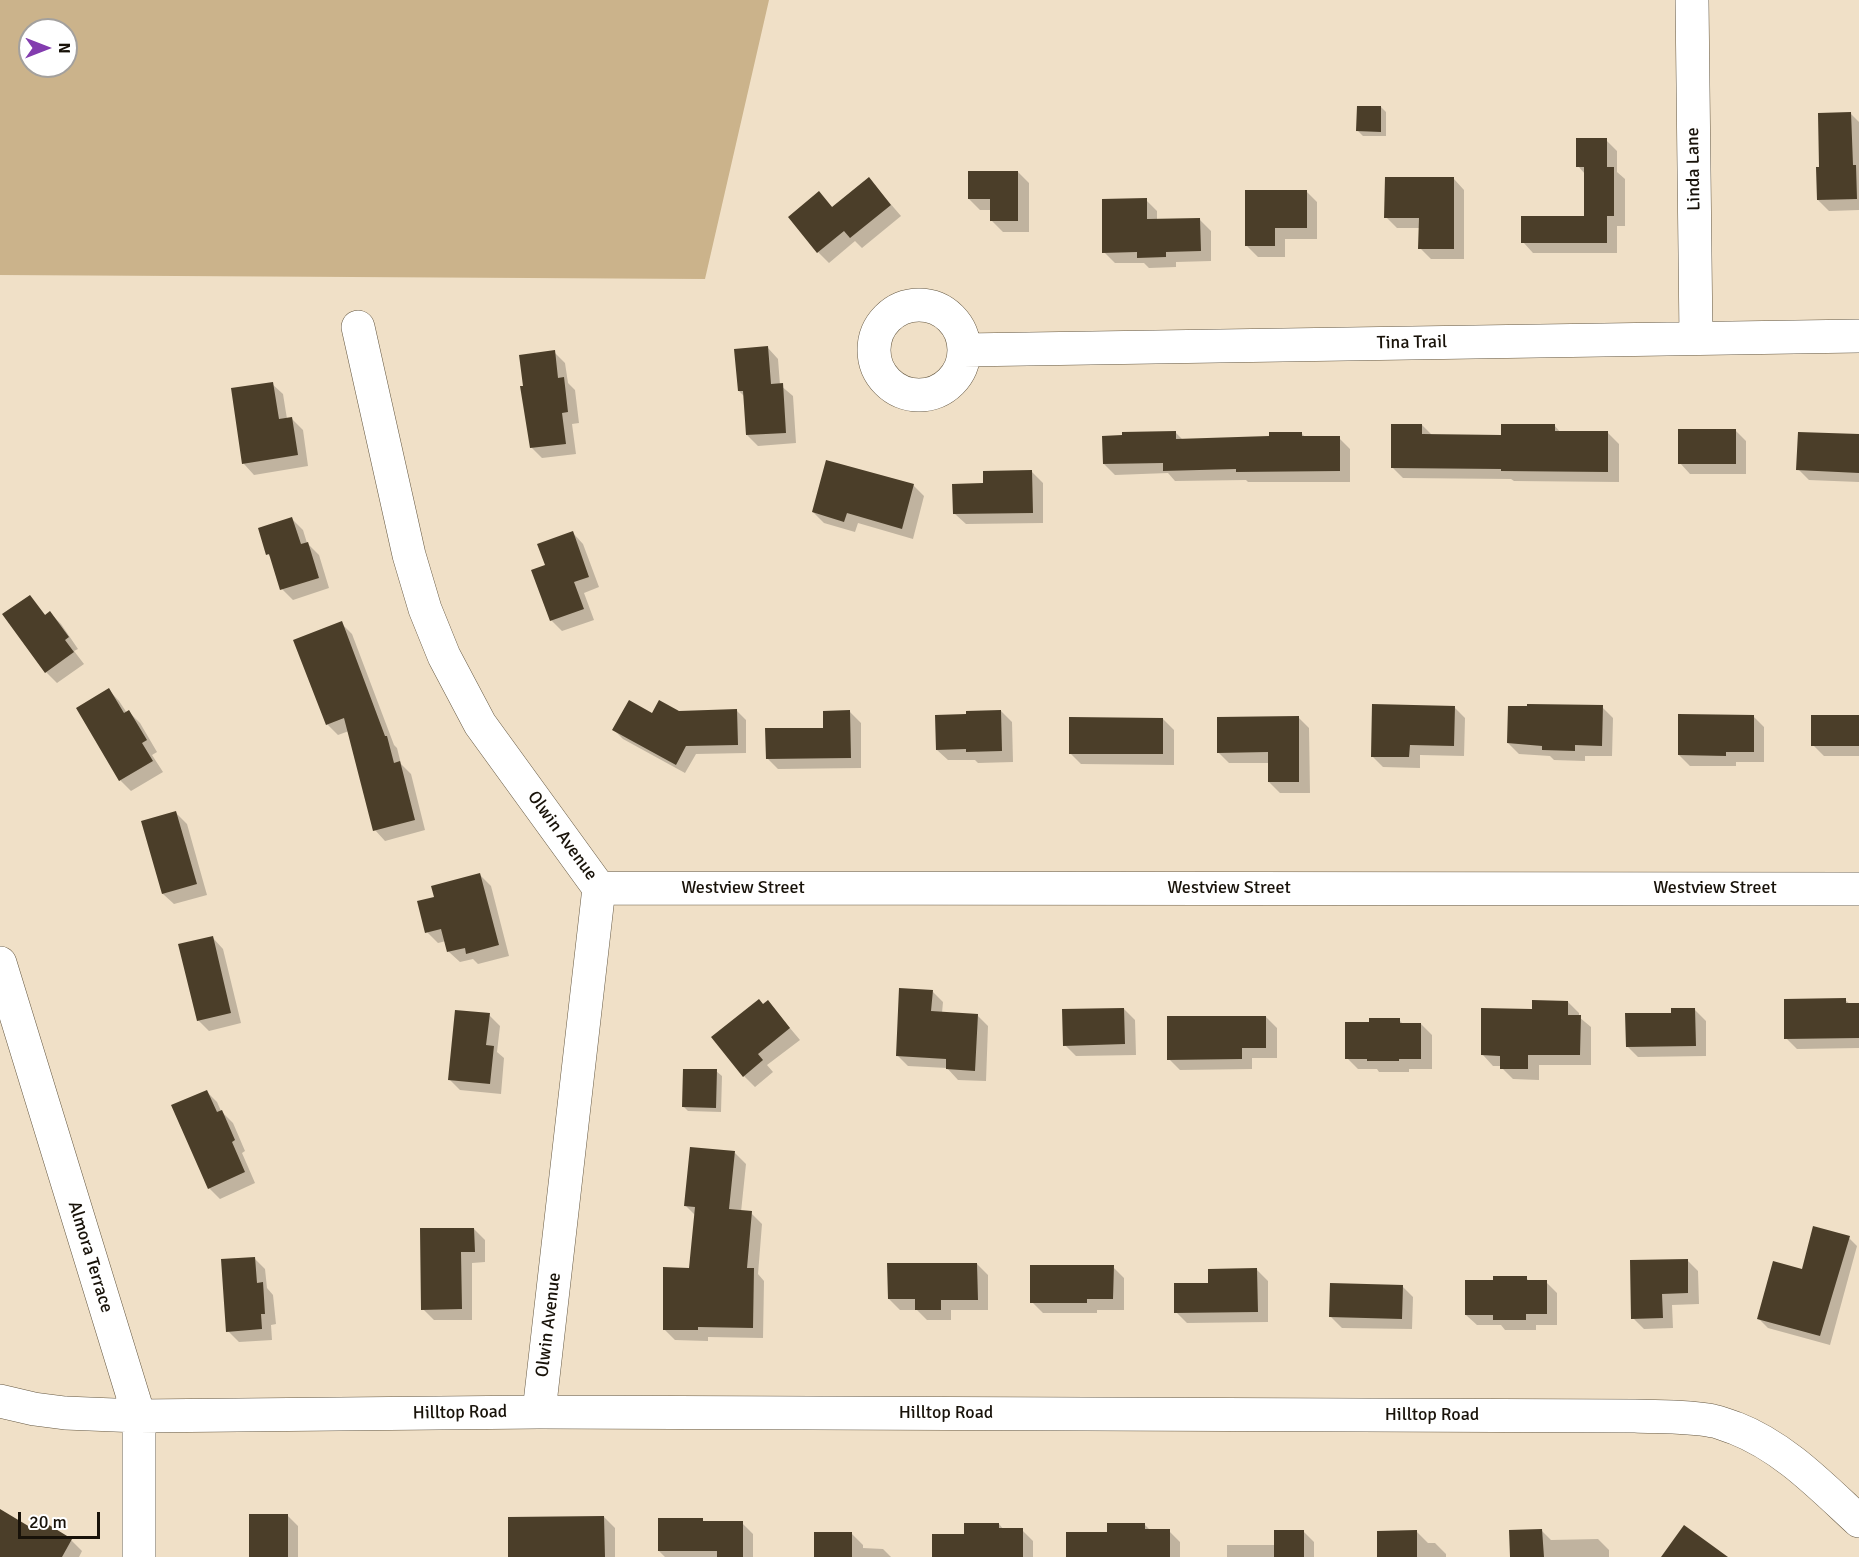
<!DOCTYPE html>
<style>
body{margin:0}
#map{position:relative;width:1859px;height:1557px;overflow:hidden;background:#f0e0c7;font-family:Signika,sans-serif}
canvas{display:block}
.north{position:absolute;left:18px;top:18px;width:60px;height:60px;box-sizing:border-box;background:#fff;border:2px solid #a3a09d;border-radius:50%;rotate:90deg;font-size:16px;font-weight:700;line-height:24px;text-align:center;color:#181209}
.north::after{content:'';display:block;margin:auto;width:21px;height:27px;background:#833caf;clip-path:polygon(50% 0,100% 100%,50% 72%,0 100%)}
.scale{position:absolute;left:18px;top:1512px;width:82px;height:27px;box-sizing:border-box;border:3px solid #181209;border-top:0;padding-left:8px;font-size:18px;line-height:21px;white-space:nowrap;color:#181209;-webkit-text-stroke:4px #fff;paint-order:stroke}
</style>
<div id="map">
<canvas width="1859" height="1557"></canvas>
<div class="north">N</div>
<div class="scale">20 m</div>
</div>
<script>
const c = document.querySelector('canvas').getContext('2d');
c.lineJoin = 'round';
function paint(path, color) { c.fillStyle = color; c.fill(path, 'evenodd'); }
function trace(path, color, width, dash) { c.strokeStyle = color; c.lineWidth = width; c.lineCap = dash ? 'butt' : 'round'; c.setLineDash(dash || []); c.stroke(path); }
function drawText(font, color, halo, rows, align = 'center') {
  c.font = font + ' Signika,sans-serif'; c.lineWidth = 6; c.setLineDash([]); c.textBaseline = 'middle'; c.strokeStyle = halo; c.fillStyle = color; for (const [text, x, y, turn = 0] of rows) {
    c.save(); c.translate(x, y); c.rotate((+turn || 0) * Math.PI / 180); c.textAlign = isNaN(turn) ? turn : align; if (halo) c.strokeText(text, 0, 0); c.fillText(text, 0, 0); c.restore();
  }
}
paint(new Path2D(`
 M 0,0 L 769,0 L 705,279 L 0,275 ZM 30,30 L 66,30 L 66,66 L 30,66 Z`), '#cbb38b');
paint(new Path2D(`
 M 1381,107 L 1386,112 L 1386,136 L 1363,136 L 1358,131 Z
 M 1851,114 L 1859,122 L 1859,210 L 1829,211 L 1818,200 L 1821,168 Z
 M 1606,140 L 1617,151 L 1617,172 L 1625,179 L 1625,226 L 1617,226 L 1617,253 L 1533,253 L 1523,242 L 1585,217 L 1585,174 L 1578,166 Z
 M 1018,172 L 1029,183 L 1029,232 L 1003,232 L 992,221 L 992,210 L 980,210 L 969,199 Z
 M 869,179 L 901,216 L 862,248 L 855,241 L 829,263 L 818,252 L 819,193 L 833,208 Z
 M 1454,179 L 1464,190 L 1464,259 L 1431,259 L 1420,248 L 1420,228 L 1397,228 L 1386,217 Z
 M 1306,191 L 1317,202 L 1317,239 L 1285,239 L 1285,257 L 1258,257 L 1247,246 Z
 M 1146,200 L 1157,211 L 1157,221 L 1200,220 L 1211,231 L 1211,261 L 1176,262 L 1176,267 L 1149,268 L 1144,263 L 1115,263 L 1104,252 Z
 M 768,348 L 778,359 L 780,385 L 793,396 L 796,443 L 758,446 L 747,435 L 745,397 L 739,391 Z
 M 554,352 L 565,363 L 568,383 L 575,390 L 579,423 L 572,424 L 576,454 L 542,458 L 531,447 Z
 M 272,384 L 283,394 L 287,419 L 292,419 L 303,430 L 308,466 L 254,475 L 244,464 Z
 M 1422,425 L 1433,436 L 1503,437 L 1554,425 L 1561,433 L 1608,433 L 1619,444 L 1619,482 L 1514,481 L 1511,479 L 1403,478 L 1392,467 Z
 M 1735,430 L 1746,441 L 1746,474 L 1690,474 L 1680,463 Z
 M 1176,433 L 1183,440 L 1270,438 L 1302,434 L 1306,438 L 1339,438 L 1350,449 L 1350,482 L 1248,482 L 1246,480 L 1175,481 L 1168,473 L 1115,475 L 1104,464 Z
 M 1859,436 L 1859,482 L 1809,480 L 1798,469 Z
 M 1032,472 L 1043,483 L 1043,523 L 966,524 L 955,514 L 984,485 Z
 M 913,485 L 924,496 L 913,539 L 858,523 L 855,532 L 824,523 L 813,512 Z
 M 292,519 L 303,530 L 307,543 L 319,555 L 329,588 L 293,600 L 282,589 L 272,559 L 268,554 Z
 M 573,533 L 583,544 L 599,587 L 584,593 L 594,620 L 562,631 L 551,620 L 547,566 Z
 M 29,596 L 46,616 L 50,613 L 61,624 L 78,649 L 74,651 L 84,664 L 57,683 L 46,672 Z
 M 341,623 L 352,634 L 394,745 L 397,748 L 401,764 L 411,774 L 425,830 L 385,841 L 375,830 L 349,731 L 338,735 L 327,724 Z
 M 109,690 L 119,701 L 127,713 L 129,712 L 140,723 L 157,752 L 152,755 L 163,772 L 131,791 L 120,780 Z
 M 1454,707 L 1465,718 L 1464,756 L 1420,755 L 1420,768 L 1383,767 L 1372,756 Z
 M 1602,707 L 1613,718 L 1612,756 L 1585,756 L 1585,761 L 1554,760 L 1550,756 L 1519,754 L 1508,743 Z
 M 737,711 L 746,720 L 746,753 L 696,754 L 685,773 L 623,739 L 614,730 L 653,715 L 678,712 Z
 M 1001,711 L 1012,722 L 1013,762 L 978,763 L 975,760 L 948,760 L 937,750 Z
 M 850,712 L 861,723 L 861,768 L 778,769 L 767,758 L 825,729 Z
 M 1753,716 L 1764,727 L 1764,762 L 1736,762 L 1736,766 L 1690,766 L 1679,755 Z
 M 1859,716 L 1859,756 L 1824,756 L 1813,745 Z
 M 1298,717 L 1309,728 L 1310,793 L 1280,793 L 1269,782 L 1269,763 L 1229,763 L 1218,752 Z
 M 1163,719 L 1174,730 L 1174,765 L 1081,764 L 1070,753 Z
 M 176,813 L 187,824 L 207,895 L 174,904 L 163,894 Z
 M 480,875 L 491,886 L 509,956 L 478,964 L 473,959 L 460,962 L 449,952 L 446,941 L 438,943 L 427,932 L 436,898 Z
 M 213,938 L 223,949 L 241,1023 L 209,1031 L 198,1020 Z
 M 932,991 L 943,1002 L 942,1013 L 977,1015 L 988,1026 L 986,1081 L 958,1080 L 947,1068 L 908,1066 L 897,1055 Z
 M 1845,1000 L 1850,1004 L 1859,1004 L 1859,1048 L 1797,1049 L 1786,1038 Z
 M 768,1002 L 800,1040 L 767,1065 L 773,1072 L 755,1087 L 744,1076 Z
 M 1568,1002 L 1579,1013 L 1579,1017 L 1591,1027 L 1591,1065 L 1539,1065 L 1539,1080 L 1513,1079 L 1502,1068 L 1502,1066 L 1493,1066 L 1483,1055 L 1534,1010 Z
 M 1124,1009 L 1135,1020 L 1136,1055 L 1076,1056 L 1065,1045 Z
 M 1695,1010 L 1706,1021 L 1706,1056 L 1638,1057 L 1627,1046 L 1673,1014 Z
 M 489,1015 L 500,1026 L 497,1052 L 504,1058 L 501,1094 L 460,1090 L 449,1079 Z
 M 1266,1017 L 1277,1028 L 1277,1058 L 1252,1058 L 1252,1069 L 1180,1070 L 1169,1059 Z
 M 1399,1020 L 1403,1024 L 1421,1024 L 1432,1035 L 1432,1069 L 1409,1069 L 1409,1072 L 1379,1072 L 1377,1069 L 1358,1069 L 1347,1058 Z
 M 716,1071 L 722,1076 L 721,1112 L 688,1111 L 683,1106 Z
 M 206,1091 L 217,1102 L 221,1111 L 233,1123 L 245,1151 L 242,1153 L 255,1183 L 220,1199 L 209,1188 Z
 M 735,1153 L 746,1164 L 741,1212 L 751,1213 L 762,1224 L 758,1274 L 764,1281 L 763,1338 L 708,1337 L 708,1341 L 675,1340 L 664,1329 L 690,1269 L 695,1215 L 685,1205 Z
 M 474,1229 L 485,1240 L 485,1262 L 472,1263 L 472,1320 L 434,1320 L 423,1309 Z
 M 1848,1237 L 1857,1246 L 1830,1345 L 1768,1328 L 1758,1318 L 1803,1270 Z
 M 254,1258 L 265,1269 L 267,1288 L 273,1295 L 276,1324 L 271,1325 L 272,1340 L 239,1342 L 228,1331 Z
 M 1687,1260 L 1698,1271 L 1699,1304 L 1672,1305 L 1673,1328 L 1644,1329 L 1633,1318 Z
 M 977,1264 L 988,1275 L 988,1310 L 951,1310 L 951,1320 L 927,1320 L 917,1310 L 900,1310 L 889,1299 Z
 M 1113,1267 L 1124,1278 L 1124,1310 L 1097,1310 L 1097,1313 L 1043,1313 L 1032,1302 Z
 M 1257,1270 L 1268,1281 L 1268,1322 L 1187,1323 L 1176,1312 L 1210,1284 Z
 M 1526,1278 L 1530,1282 L 1546,1282 L 1557,1293 L 1557,1325 L 1536,1325 L 1536,1330 L 1505,1330 L 1501,1325 L 1477,1325 L 1466,1315 L 1494,1281 Z
 M 1402,1286 L 1413,1297 L 1412,1329 L 1342,1328 L 1331,1317 Z
 M 0,1511 L 30,1529 L 36,1519 L 71,1540 L 82,1551 L 79,1557 L 0,1557 Z
 M 287,1515 L 298,1526 L 298,1557 L 250,1557 Z
 M 604,1517 L 615,1528 L 615,1557 L 510,1557 Z
 M 702,1520 L 705,1523 L 742,1523 L 753,1534 L 753,1557 L 665,1557 L 659,1551 Z
 M 999,1524 L 1004,1530 L 1022,1530 L 1033,1541 L 1033,1557 L 933,1557 L 966,1536 Z
 M 1144,1524 L 1151,1531 L 1169,1531 L 1180,1542 L 1180,1557 L 1068,1557 L 1108,1534 Z
 M 1303,1531 L 1314,1542 L 1314,1557 L 1227,1557 L 1227,1545 L 1275,1545 Z
 M 1542,1531 L 1551,1540 L 1598,1539 L 1609,1550 L 1609,1557 L 1511,1557 Z
 M 1417,1532 L 1428,1543 L 1435,1543 L 1446,1554 L 1446,1557 L 1379,1557 Z
 M 852,1534 L 863,1545 L 863,1548 L 883,1549 L 891,1557 L 816,1557 Z`), '#0003');
paint(new Path2D(`
 M 1357,106 L 1381,106 L 1381,132 L 1356,131 Z
 M 1851,112 L 1853,165 L 1856,165 L 1857,199 L 1817,200 L 1816,167 L 1819,167 L 1818,113 Z
 M 1576,138 L 1607,138 L 1607,167 L 1614,167 L 1614,216 L 1607,216 L 1607,243 L 1521,243 L 1521,216 L 1584,216 L 1584,167 L 1576,167 Z
 M 968,171 L 1018,171 L 1018,221 L 990,221 L 990,199 L 968,199 Z
 M 869,177 L 891,205 L 850,238 L 844,231 L 817,253 L 788,217 L 819,191 L 832,207 Z
 M 1385,177 L 1454,177 L 1454,249 L 1418,249 L 1419,218 L 1384,218 Z
 M 1245,190 L 1307,190 L 1307,228 L 1275,228 L 1275,246 L 1245,246 Z
 M 1147,198 L 1147,219 L 1200,218 L 1201,251 L 1166,252 L 1166,257 L 1137,258 L 1137,252 L 1102,253 L 1102,199 Z
 M 768,346 L 771,384 L 783,383 L 786,433 L 746,435 L 743,391 L 738,391 L 734,349 Z
 M 555,350 L 558,378 L 564,377 L 568,412 L 562,413 L 566,444 L 530,448 L 520,386 L 523,386 L 519,355 Z
 M 273,382 L 279,419 L 292,417 L 298,455 L 242,464 L 231,388 Z
 M 1391,424 L 1422,424 L 1422,434 L 1501,435 L 1501,424 L 1555,424 L 1555,431 L 1608,431 L 1608,472 L 1501,471 L 1501,469 L 1391,468 Z
 M 1678,429 L 1736,429 L 1736,464 L 1678,464 Z
 M 1176,431 L 1176,439 L 1269,436 L 1269,432 L 1302,432 L 1302,436 L 1340,436 L 1340,471 L 1236,472 L 1236,469 L 1163,471 L 1163,463 L 1103,464 L 1102,436 L 1122,435 L 1122,432 Z
 M 1798,432 L 1859,434 L 1859,473 L 1796,470 Z
 M 826,460 L 914,484 L 902,529 L 847,513 L 844,522 L 812,512 Z
 M 1032,470 L 1033,513 L 953,514 L 952,484 L 983,483 L 983,471 Z
 M 292,517 L 301,544 L 308,542 L 319,578 L 280,590 L 269,554 L 266,555 L 258,528 Z
 M 573,531 L 589,577 L 574,582 L 584,609 L 550,621 L 531,570 L 545,565 L 537,544 Z
 M 30,595 L 45,615 L 50,611 L 69,637 L 65,640 L 74,652 L 45,673 L 2,614 Z
 M 342,621 L 385,736 L 387,736 L 394,763 L 400,761 L 415,820 L 373,831 L 344,718 L 326,725 L 293,640 Z
 M 109,688 L 124,713 L 129,710 L 147,740 L 142,743 L 153,761 L 119,781 L 76,708 Z
 M 629,700 L 652,713 L 659,700 L 679,711 L 737,709 L 738,745 L 686,746 L 676,765 L 612,730 Z
 M 1372,704 L 1455,706 L 1454,746 L 1410,745 L 1409,757 L 1371,757 Z
 M 1527,704 L 1603,705 L 1602,746 L 1575,745 L 1575,751 L 1542,750 L 1542,746 L 1507,743 L 1508,706 L 1527,706 Z
 M 850,710 L 851,758 L 766,759 L 765,728 L 823,728 L 823,711 Z
 M 1001,710 L 1002,751 L 966,752 L 966,749 L 936,750 L 935,715 L 966,714 L 966,711 Z
 M 1678,714 L 1754,715 L 1754,752 L 1726,752 L 1726,756 L 1678,755 Z
 M 1811,715 L 1859,715 L 1859,746 L 1811,746 Z
 M 1299,716 L 1299,782 L 1268,782 L 1268,752 L 1217,753 L 1217,717 Z
 M 1069,717 L 1163,718 L 1163,754 L 1069,754 Z
 M 176,811 L 197,884 L 162,894 L 141,821 Z
 M 480,873 L 499,945 L 466,954 L 465,948 L 447,952 L 441,929 L 425,933 L 417,901 L 434,897 L 431,886 Z
 M 213,936 L 231,1013 L 197,1021 L 178,944 Z
 M 899,988 L 933,990 L 931,1011 L 978,1014 L 975,1071 L 946,1069 L 946,1059 L 896,1056 Z
 M 1846,998 L 1846,1003 L 1859,1003 L 1859,1038 L 1784,1039 L 1784,999 Z
 M 759,999 L 763,1004 L 768,1000 L 790,1028 L 758,1054 L 763,1060 L 743,1077 L 711,1037 Z
 M 1532,1000 L 1568,1001 L 1568,1015 L 1581,1015 L 1580,1055 L 1528,1055 L 1528,1069 L 1500,1069 L 1500,1056 L 1481,1055 L 1481,1008 L 1532,1009 Z
 M 1124,1008 L 1125,1044 L 1063,1046 L 1062,1009 Z
 M 1671,1008 L 1695,1008 L 1696,1046 L 1626,1047 L 1625,1013 L 1671,1013 Z
 M 455,1010 L 490,1013 L 486,1045 L 494,1046 L 490,1084 L 448,1080 Z
 M 1167,1016 L 1266,1016 L 1266,1048 L 1242,1048 L 1242,1059 L 1167,1060 Z
 M 1369,1018 L 1400,1018 L 1400,1023 L 1421,1023 L 1421,1059 L 1399,1059 L 1399,1061 L 1367,1061 L 1367,1059 L 1345,1059 L 1345,1022 L 1369,1022 Z
 M 683,1069 L 717,1069 L 716,1108 L 682,1107 Z
 M 207,1090 L 217,1112 L 222,1110 L 235,1140 L 232,1142 L 245,1172 L 208,1189 L 171,1105 Z
 M 690,1147 L 735,1151 L 729,1209 L 752,1211 L 747,1268 L 754,1268 L 753,1328 L 698,1327 L 698,1330 L 663,1330 L 663,1267 L 689,1268 L 695,1207 L 684,1206 Z
 M 1813,1226 L 1850,1236 L 1820,1336 L 1757,1319 L 1773,1261 L 1802,1269 Z
 M 420,1228 L 474,1228 L 475,1252 L 461,1252 L 462,1309 L 421,1310 Z
 M 255,1257 L 257,1283 L 263,1282 L 265,1314 L 261,1314 L 262,1329 L 226,1332 L 221,1259 Z
 M 1688,1259 L 1688,1293 L 1662,1294 L 1663,1318 L 1631,1319 L 1630,1260 Z
 M 887,1263 L 977,1263 L 978,1300 L 941,1300 L 941,1310 L 915,1310 L 915,1299 L 888,1299 Z
 M 1030,1265 L 1114,1265 L 1113,1299 L 1087,1299 L 1087,1303 L 1030,1303 Z
 M 1257,1268 L 1258,1312 L 1174,1313 L 1174,1283 L 1208,1283 L 1208,1269 Z
 M 1493,1276 L 1527,1276 L 1527,1280 L 1547,1280 L 1547,1314 L 1526,1314 L 1526,1320 L 1493,1320 L 1493,1315 L 1465,1315 L 1465,1280 L 1493,1280 Z
 M 1330,1283 L 1403,1285 L 1402,1319 L 1329,1317 Z
 M 0,1509 L 30,1527 L 36,1517 L 72,1539 L 62,1557 L 0,1557 Z
 M 249,1514 L 288,1514 L 288,1557 L 249,1557 Z
 M 604,1516 L 605,1557 L 508,1557 L 508,1517 Z
 M 658,1518 L 703,1518 L 703,1521 L 743,1521 L 743,1557 L 717,1557 L 717,1551 L 658,1551 Z
 M 964,1523 L 999,1523 L 999,1528 L 1023,1528 L 1023,1557 L 932,1557 L 932,1534 L 964,1534 Z
 M 1107,1523 L 1145,1523 L 1145,1529 L 1170,1529 L 1170,1557 L 1066,1557 L 1066,1532 L 1107,1532 Z
 M 1684,1525 L 1728,1557 L 1661,1557 Z
 M 1542,1529 L 1544,1557 L 1510,1557 L 1509,1530 Z
 M 1274,1530 L 1304,1530 L 1304,1557 L 1274,1557 Z
 M 1417,1530 L 1417,1557 L 1377,1557 L 1377,1531 Z
 M 814,1532 L 852,1532 L 852,1557 L 814,1557 Z`), '#4b3e29');
const street = new Path2D(`
 M 1692,0 L 1696,338
 M874 350a45 45 0 1 1 90 0a45 45 0 1 1-90 0Z
 M 358,327 L 409,555 L 425,609 L 444,656 L 480,724 L 599,888 L 539,1412
 M 964,350 L 1859,336
 M 599,888 L 1859,889
 M 0,963 L 139,1416 L 139,1557
 M 0,1401 L 34,1409 L 65,1413 L 139,1416 L 539,1412 L 1635,1416 C 1661,1417 1688,1416 1713,1421 C 1720,1422 1728,1426 1735,1428 C 1784,1447 1821,1486 1859,1521`);
trace(street, '#655842', 34);
trace(street, '#fff', 33);
drawText('18px', '#181209', '#fff', [
 ["Linda Lane",1694,169,-91],
 ["Tina Trail",1412,343,-1],
 ["Olwin Avenue",562,836,54],
 ["Westview Street",743,888],
 ["Westview Street",1229,888],
 ["Westview Street",1715,888],
 ["Almora Terrace",90,1257,73],
 ["Olwin Avenue",549,1325,-83],
 ["Hilltop Road",460,1413,-1],
 ["Hilltop Road",946,1413],
 ["Hilltop Road",1432,1415]
]);
</script>
